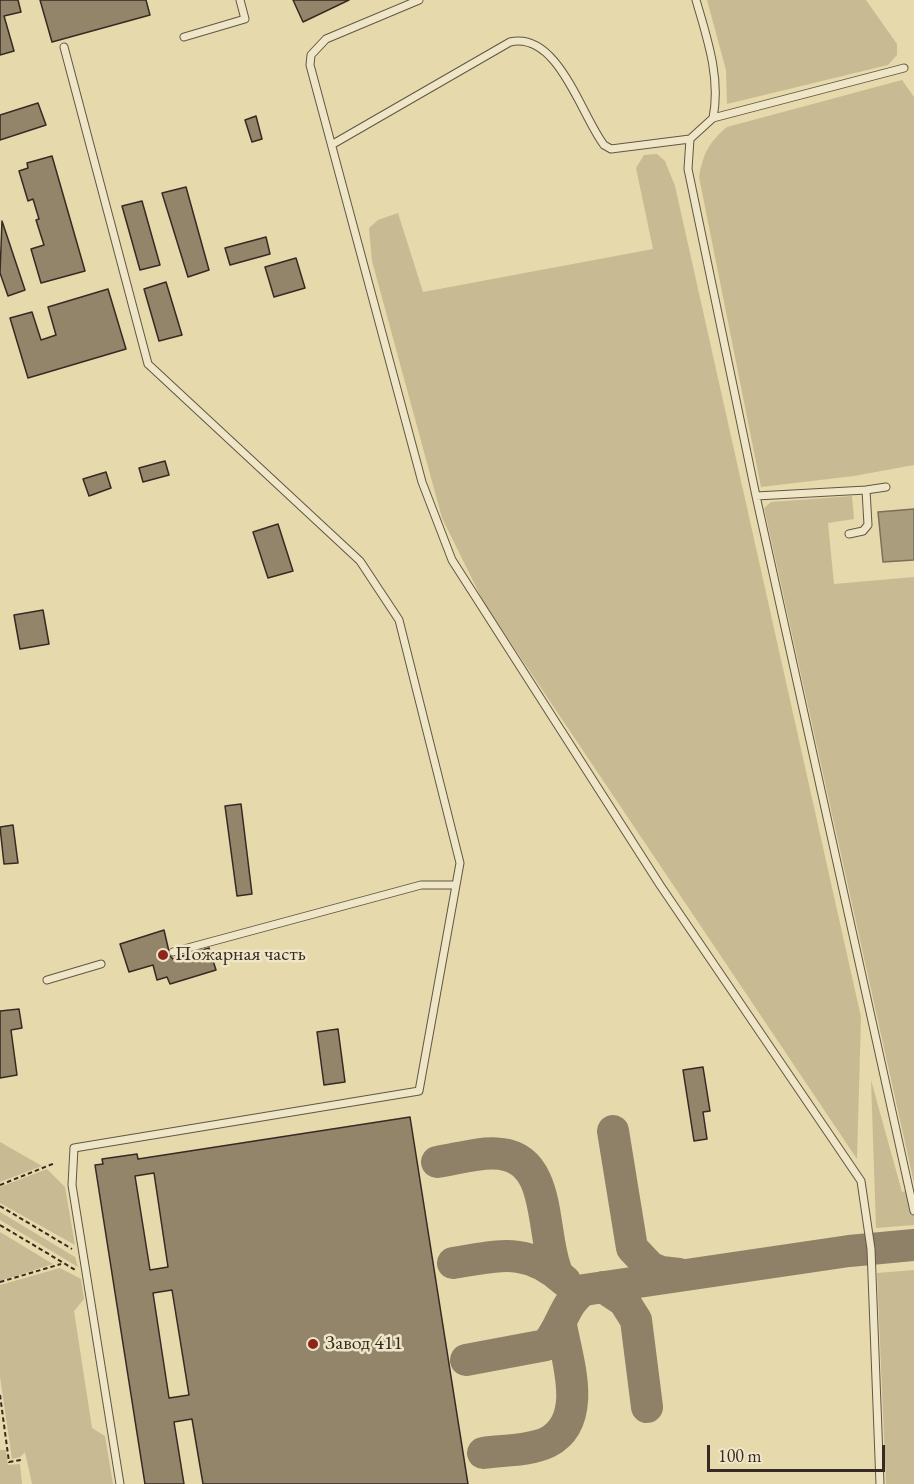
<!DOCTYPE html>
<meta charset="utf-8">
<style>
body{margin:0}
#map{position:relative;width:914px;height:1484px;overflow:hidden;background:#e6d9ab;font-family:"EB Garamond",serif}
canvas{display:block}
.scale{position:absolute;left:707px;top:1445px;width:178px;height:27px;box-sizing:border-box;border:3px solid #372924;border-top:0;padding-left:8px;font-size:18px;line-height:21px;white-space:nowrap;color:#372924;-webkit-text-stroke:4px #efe6c8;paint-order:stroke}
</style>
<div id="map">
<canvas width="914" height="1484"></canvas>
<div class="scale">100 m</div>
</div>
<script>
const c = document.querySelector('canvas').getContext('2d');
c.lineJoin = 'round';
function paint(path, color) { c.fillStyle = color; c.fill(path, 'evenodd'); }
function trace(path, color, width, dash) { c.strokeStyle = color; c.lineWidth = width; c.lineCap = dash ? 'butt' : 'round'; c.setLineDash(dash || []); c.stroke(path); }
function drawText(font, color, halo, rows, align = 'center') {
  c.font = font + ' "EB Garamond",serif'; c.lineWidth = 5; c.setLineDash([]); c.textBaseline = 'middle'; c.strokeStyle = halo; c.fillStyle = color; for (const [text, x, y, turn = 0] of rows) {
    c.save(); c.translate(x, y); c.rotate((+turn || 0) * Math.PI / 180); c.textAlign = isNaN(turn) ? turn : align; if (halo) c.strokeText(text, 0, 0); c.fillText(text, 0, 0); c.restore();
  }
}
paint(new Path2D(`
 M 707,0 L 866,0 L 897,44 L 897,55 L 888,65 L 727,104 L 726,70 Z
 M 902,80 L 914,97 L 914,465 L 854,476 L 761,487 L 699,177 C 703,154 709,142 727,127 Z
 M 657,154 L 665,161 L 675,186 L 861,1017 L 857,1159 L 484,603 L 442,518 L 372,261 L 369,228 L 378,220 L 398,213 L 423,292 L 653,249 L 636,168 L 644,155 Z
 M 852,496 L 854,519 L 828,523 L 834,584 L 914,577 L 914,1183 L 764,508 L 771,502 Z
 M 871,1080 L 902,1192 L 914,1189 L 914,1225 L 876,1228 Z
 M 0,1142 L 42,1166 L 0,1182 Z
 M 47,1169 L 65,1187 L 75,1245 L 0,1203 L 0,1187 Z
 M 0,1212 L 75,1257 L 78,1267 L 0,1220 Z
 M 0,1232 L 53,1264 L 0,1281 Z
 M 60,1268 L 81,1279 L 84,1299 L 74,1311 L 92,1428 L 105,1436 L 113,1484 L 32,1484 L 25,1452 L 20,1457 L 12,1459 L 0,1377 L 0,1285 Z
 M 914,1270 L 914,1484 L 886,1484 L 877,1273 Z
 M 0,1450 L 6,1450 L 8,1465 L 20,1464 L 22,1484 L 0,1484 Z`), '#c8bb94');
const water = new Path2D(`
 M 914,509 L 914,560 L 883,562 L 878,512 Z`);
paint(water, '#aa9d7d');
trace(water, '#7c6f59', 1.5);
trace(new Path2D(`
 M 613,1131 L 632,1248 L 650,1267 L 661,1272 L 679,1274
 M 437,1162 C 457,1159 481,1151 501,1154 C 554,1160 540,1238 558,1275
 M 453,1263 C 499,1256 527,1246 565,1281
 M 603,1287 L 624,1301 L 636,1320 L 647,1407
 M 466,1360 L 546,1345 C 562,1328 564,1302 584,1290 L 849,1251 L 914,1245
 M 483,1453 C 503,1450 530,1451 548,1442 C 589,1420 567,1360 561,1325`), '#8e8168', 32);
const building = new Path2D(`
 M 0,0 L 18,0 L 21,12 L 4,16 L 14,51 L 0,55 Z
 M 40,0 L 146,0 L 150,15 L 52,42 Z
 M 293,0 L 349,0 L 303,22 Z
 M 38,103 L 46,125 L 0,140 L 0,115 Z
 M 256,116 L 262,139 L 252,142 L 245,120 Z
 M 52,156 L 85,271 L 41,283 L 31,249 L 44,245 L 36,220 L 39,219 L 33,199 L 28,201 L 19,171 L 28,168 L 27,163 Z
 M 186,187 L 209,270 L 188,277 L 162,193 Z
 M 142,201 L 160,265 L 140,270 L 122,206 Z
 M 2,221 L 25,290 L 8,296 L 0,273 Z
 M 266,237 L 270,254 L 230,265 L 225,248 Z
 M 296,258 L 305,288 L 274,297 L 265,267 Z
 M 166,282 L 182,335 L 159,341 L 144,289 Z
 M 108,289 L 126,349 L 28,378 L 10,318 L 32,312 L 41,340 L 56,335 L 48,307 Z
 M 165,461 L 169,475 L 143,482 L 139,468 Z
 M 106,472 L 111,488 L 89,496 L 83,479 Z
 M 278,524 L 293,571 L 268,578 L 253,532 Z
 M 43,610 L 49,644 L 20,649 L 14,615 Z
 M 241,804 L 252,894 L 237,896 L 225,806 Z
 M 13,825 L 18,863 L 4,864 L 0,827 Z
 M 164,930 L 170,956 L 173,959 L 209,948 L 216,970 L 170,984 L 167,977 L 157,980 L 153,965 L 129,972 L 120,944 Z
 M 19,1009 L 22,1028 L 11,1030 L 17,1075 L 0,1078 L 0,1011 Z
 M 338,1029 L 345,1082 L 324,1085 L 317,1032 Z
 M 703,1067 L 710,1111 L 703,1112 L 707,1139 L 694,1141 L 683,1070 Z
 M 410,1117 L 468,1484 L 203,1484 L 192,1419 L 174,1422 L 184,1484 L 145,1484 L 95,1165 L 103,1164 L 102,1159 L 137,1154 L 138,1159 ZM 154,1173 L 168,1267 L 150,1270 L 135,1176 ZM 172,1290 L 189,1395 L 169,1398 L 153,1293 Z`);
paint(building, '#92856a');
trace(building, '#372924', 1.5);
const service = new Path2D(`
 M 419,0 L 326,39 L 311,55 L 310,65 L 422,482 L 452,560 L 660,885 L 861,1181 L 871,1249 L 880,1484
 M 696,0 C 707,38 721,78 713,118
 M 184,37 L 245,19 L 240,0
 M 64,47 L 148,364 L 360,561 L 399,620 L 460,863 L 419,1091 L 74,1148 L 72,1185 L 120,1484
 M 904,68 L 713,118 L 690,139 L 688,169 L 756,496 L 914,1211
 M 333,144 L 510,42 C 558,31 581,115 604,145 L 611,149 L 690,139
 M 756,496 L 866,490
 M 849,534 L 863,531 L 868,525 L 866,490 L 886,487
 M 173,952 L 421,885 L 455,885
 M 47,980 L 101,964`);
trace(service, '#635546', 9);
trace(new Path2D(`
 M 0,1185 L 55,1163
 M 0,1206 L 72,1249
 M 0,1225 L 77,1271
 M 0,1282 L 61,1264
 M 0,1395 L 9,1462 L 21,1460`), '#372924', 2, [4.5, 3]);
trace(service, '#efe6c8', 7);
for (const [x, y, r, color] of [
 [163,955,6,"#8f2418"],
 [313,1344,6,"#8f2418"]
]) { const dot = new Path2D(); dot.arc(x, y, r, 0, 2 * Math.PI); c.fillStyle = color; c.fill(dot); trace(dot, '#efe6c8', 2); }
drawText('20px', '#372924', '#efe6c8', [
 ["Пожарная часть",175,955],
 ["Завод 411",325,1344]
], 'left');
</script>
